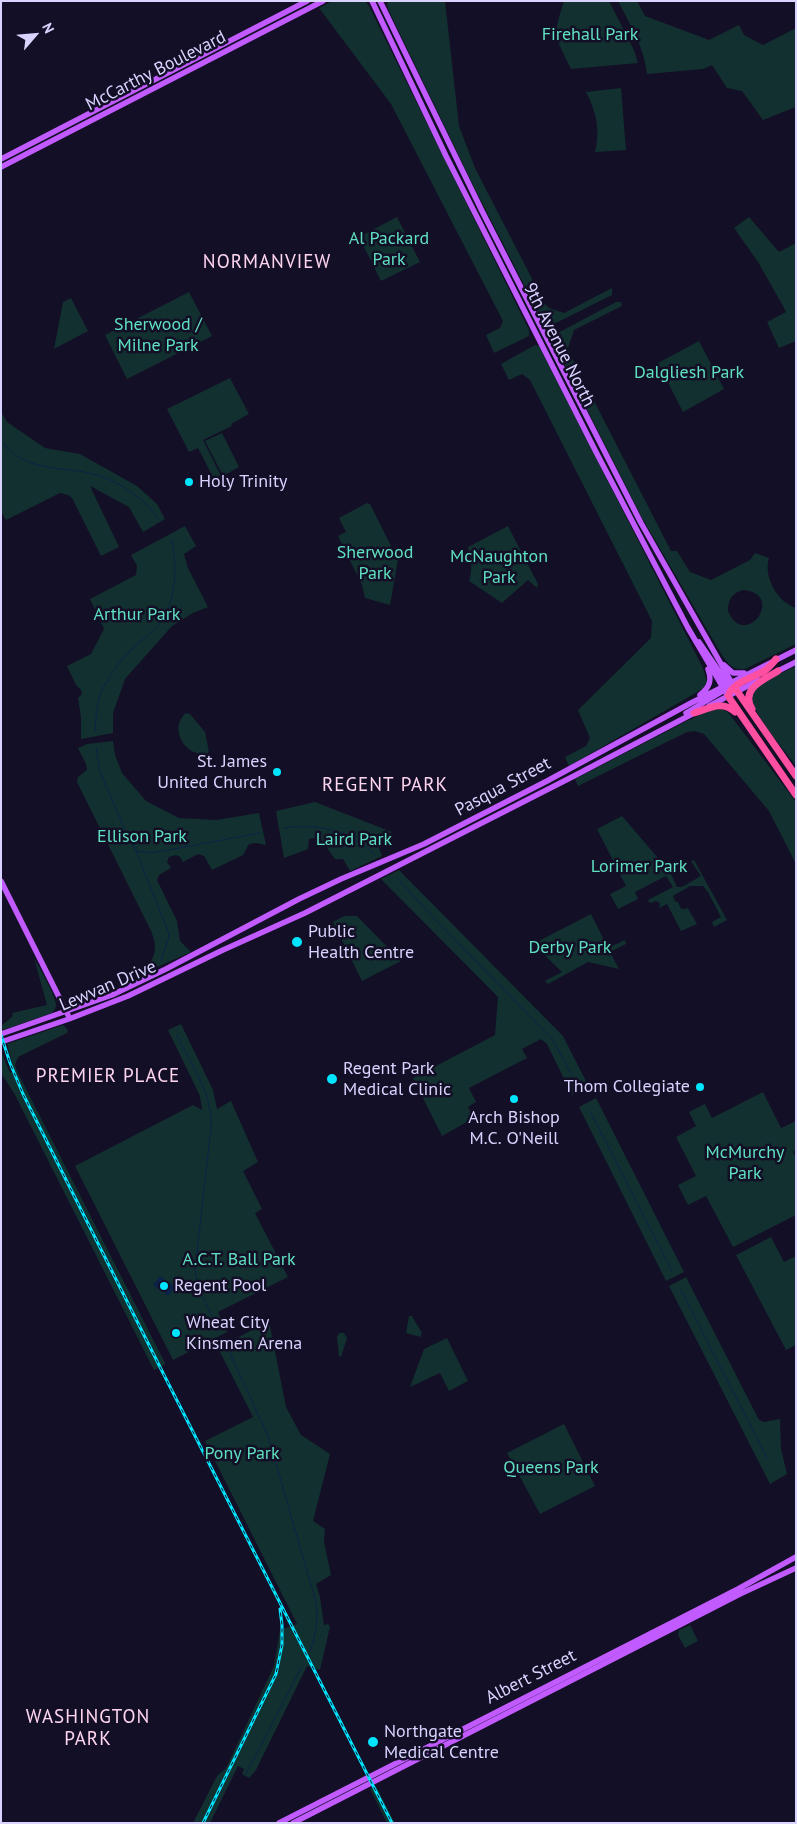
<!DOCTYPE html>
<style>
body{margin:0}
#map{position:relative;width:797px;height:1824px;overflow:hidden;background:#130f26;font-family:"PT Sans",sans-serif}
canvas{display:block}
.frame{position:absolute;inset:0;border:2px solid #d9d4ff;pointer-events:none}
.north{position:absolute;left:10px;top:10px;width:50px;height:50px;-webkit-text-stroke:4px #130f26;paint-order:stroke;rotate:63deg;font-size:14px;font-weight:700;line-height:20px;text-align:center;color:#d9d4ff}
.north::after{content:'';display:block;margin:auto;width:18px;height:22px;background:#d9d4ff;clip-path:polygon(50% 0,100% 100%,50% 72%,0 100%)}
</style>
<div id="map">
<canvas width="797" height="1824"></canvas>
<div class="frame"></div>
<div class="north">N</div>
</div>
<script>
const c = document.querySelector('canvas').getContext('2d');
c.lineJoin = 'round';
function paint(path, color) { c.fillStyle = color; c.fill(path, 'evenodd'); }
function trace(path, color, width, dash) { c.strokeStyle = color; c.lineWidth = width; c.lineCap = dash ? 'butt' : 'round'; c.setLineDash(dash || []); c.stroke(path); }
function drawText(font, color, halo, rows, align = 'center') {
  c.font = font + ' "PT Sans",sans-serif'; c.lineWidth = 5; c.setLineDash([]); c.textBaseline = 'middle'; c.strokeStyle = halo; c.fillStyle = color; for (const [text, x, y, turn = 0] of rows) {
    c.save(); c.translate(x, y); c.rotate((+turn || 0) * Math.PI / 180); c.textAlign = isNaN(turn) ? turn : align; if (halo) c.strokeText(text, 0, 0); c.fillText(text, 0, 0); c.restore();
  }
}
paint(new Path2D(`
 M 332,1 L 365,1 L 369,6 L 529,330 L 529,336 L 494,353 L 486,335 L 500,328 L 503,321 L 391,104 L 319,8 Z
 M 387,1 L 445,1 L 459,126 L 475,168 L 545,304 L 549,308 L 564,313 L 612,288 L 612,295 L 548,327 L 543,322 L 475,189 L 388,9 Z
 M 564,1 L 609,1 L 634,50 L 638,63 L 571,69 C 555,36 552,37 564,1 Z
 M 618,1 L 637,1 L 645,16 L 709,40 L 739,25 L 744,35 L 763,45 L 796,28 L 796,107 L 763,120 L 742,91 L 727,88 L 712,65 L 703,69 L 647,74 C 644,47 630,25 618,1 Z
 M 621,88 L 626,150 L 595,152 C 600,130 597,113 586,92 Z
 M 397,217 L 420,262 L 381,281 L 359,237 Z
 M 749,217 L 779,252 L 796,243 L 796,341 L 779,348 L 767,322 L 786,312 L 783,306 L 758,262 L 734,228 Z
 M 189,292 L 212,336 L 127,379 L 105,335 Z
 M 71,298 L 88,331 L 54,349 L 63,302 Z
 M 616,302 L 621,302 L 622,306 L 574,330 L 568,348 L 571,356 L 671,551 L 677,551 L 690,572 L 711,580 L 750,560 L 755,553 L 769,558 C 763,576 777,602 796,608 L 796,644 L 745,669 C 734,670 730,666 723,657 L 641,516 L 551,338 L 554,335 ZM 743,590 C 787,594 745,651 728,611 C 728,600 732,593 743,590 Z
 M 699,341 L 724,389 L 683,412 L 658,363 Z
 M 535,345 L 539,346 L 703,668 L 707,682 L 702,689 L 694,694 L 569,766 L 565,757 L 586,746 L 590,738 L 578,710 L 651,638 L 652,621 L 530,380 L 522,374 L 509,380 L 501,364 Z
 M 230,378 L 249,414 L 231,424 L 232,426 L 203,440 L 223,480 L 216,483 L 198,448 L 189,452 L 167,409 Z
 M 1,412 L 7,422 L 45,448 L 80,454 L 137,486 L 157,504 L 165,519 L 143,532 L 129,507 L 90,486 L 119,547 L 101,556 L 72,498 L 68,495 L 60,493 L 6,520 L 1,512 Z
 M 222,433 L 239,467 L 223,476 L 205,441 Z
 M 367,503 L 370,504 L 398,560 L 390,605 L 365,598 L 362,585 L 338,536 L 346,532 L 339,518 Z
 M 185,526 L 196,546 L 184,554 L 188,568 L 208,607 L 193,613 L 172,626 L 125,679 L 113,713 L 113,733 L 81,739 L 81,718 L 78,698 L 82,694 L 81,690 L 76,685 L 67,666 L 91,654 L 104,629 L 90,599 L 136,575 L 137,566 L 131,555 Z
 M 508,526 L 538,584 L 537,588 L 528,580 L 502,603 L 469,581 C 473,569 471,560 468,547 Z
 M 796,666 L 796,766 C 782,747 762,725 753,704 C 751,700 751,693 754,689 C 760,682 787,671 796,666 Z
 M 722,709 L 728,712 L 796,802 L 796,864 L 769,811 L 704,734 L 695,731 L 687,732 L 578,786 L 575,779 L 683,723 L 708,711 Z
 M 186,713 L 190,714 L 205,732 L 209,752 L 207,754 C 185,757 168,728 186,713 Z
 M 113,741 L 115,755 L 122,773 L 146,801 L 179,818 L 216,820 L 259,813 L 266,845 L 256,843 L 249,844 L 243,855 L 212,870 L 204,856 L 198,854 L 183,862 L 180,857 L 176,855 L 169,857 L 167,862 L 171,868 L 159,875 L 157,880 L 177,921 L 180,941 L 191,952 L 146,972 L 142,972 C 156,958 158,949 151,931 L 77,782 L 78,777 L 87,770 L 86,764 L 78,748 L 87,744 Z
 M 315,802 L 392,832 L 377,842 L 382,856 L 350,871 L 343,859 L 335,859 L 319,837 L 309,839 L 308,849 L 284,858 L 276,811 Z
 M 622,816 L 670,872 L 677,887 L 682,887 L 701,876 L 691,861 L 694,860 L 727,920 L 714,927 L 712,922 L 721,917 L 708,892 L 703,886 L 690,886 L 673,896 L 675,901 L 678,902 L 681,909 L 686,909 L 687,907 L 697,924 L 681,931 L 667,904 L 659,908 L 660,903 L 656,901 L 650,903 L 648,900 L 673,887 L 666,876 L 635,892 L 638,899 L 618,909 L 610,894 L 626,886 L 597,829 Z
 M 399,870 L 563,1036 L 589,1087 L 572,1095 L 547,1044 L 541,1039 L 522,1049 L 527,1058 L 469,1088 L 476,1102 L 468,1107 L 474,1118 L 442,1136 L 413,1078 L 495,1035 L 498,997 L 381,879 Z
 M 591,914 L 608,948 L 625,940 L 626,944 L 610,952 L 619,969 L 588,962 L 548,984 L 545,981 L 562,972 L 533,944 Z
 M 344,916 L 357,916 L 401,961 L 362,981 L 333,922 Z
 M 34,958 C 40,969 56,995 56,1006 C 55,1010 54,1010 52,1013 L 3,1030 L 1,1026 L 13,1016 L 12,1013 L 47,1005 Z
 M 181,1024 L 213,1090 L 217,1109 L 231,1101 L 258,1162 L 243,1171 L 262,1209 L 255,1213 L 288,1277 L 218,1312 L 227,1332 L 173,1360 L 75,1166 L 193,1105 L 202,1110 L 200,1096 L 168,1030 Z
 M 63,1025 L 68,1030 L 67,1033 L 18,1057 L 15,1065 L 17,1071 L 165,1363 L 164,1365 L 154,1370 L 14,1093 L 1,1073 L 1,1051 L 10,1073 L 14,1071 L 7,1044 Z
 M 763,1092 L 781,1128 L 796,1121 L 796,1150 L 793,1152 L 796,1157 L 796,1215 L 733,1247 L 706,1196 L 688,1205 L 678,1185 L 696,1176 L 676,1137 L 696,1126 L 689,1112 L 705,1104 L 712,1118 Z
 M 596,1098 L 684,1272 L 666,1281 L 579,1107 Z
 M 771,1237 L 784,1262 L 796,1256 L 796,1345 L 786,1350 L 736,1255 Z
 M 686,1277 L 759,1420 L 764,1422 L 780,1419 L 781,1449 L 787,1474 L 770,1484 L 669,1286 Z
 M 409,1316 L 412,1316 L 422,1333 L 420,1337 L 406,1333 Z
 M 269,1321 L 286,1407 L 301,1435 L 330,1454 L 313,1521 L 325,1529 L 324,1542 L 331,1575 L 316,1584 L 320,1597 L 324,1625 L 328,1624 L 330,1627 L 320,1670 L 307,1666 L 256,1770 L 249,1778 L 242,1774 L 244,1769 L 238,1766 L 210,1823 L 193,1823 L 217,1776 L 226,1768 L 274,1666 L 280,1630 L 297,1624 L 205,1441 L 253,1417 L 218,1348 Z
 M 339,1333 L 344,1333 L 347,1338 L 341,1357 L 339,1356 L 337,1337 Z
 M 447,1338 L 468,1381 L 449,1391 L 440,1373 L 410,1387 L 424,1349 Z
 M 564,1424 L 595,1486 L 540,1514 L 507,1453 Z
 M 690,1625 L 698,1641 L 685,1648 L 678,1635 L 679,1630 Z
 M 376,1786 L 395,1823 L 387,1823 L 370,1789 Z`), '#12302f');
paint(new Path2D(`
 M 160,1276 L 175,1287 L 168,1296 L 153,1285 Z`), '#0c2248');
trace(new Path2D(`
 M 1,441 C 27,474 62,465 97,475 C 122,483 143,498 159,519
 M 95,731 C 96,716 97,698 104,686 C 109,677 119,662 126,655 C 138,642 155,632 164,617 C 176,597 178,561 171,539
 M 96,747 L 100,771 L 128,837 L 136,851 L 152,853 L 260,833
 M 284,828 C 319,823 351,831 376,856
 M 136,851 L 169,934 L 168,940 L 161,960
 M 396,877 L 432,916 L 553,1040 L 577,1085
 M 176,1034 C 190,1063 213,1094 211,1128 L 195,1270 L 197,1284 L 219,1332
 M 590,1111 L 672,1271
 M 681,1290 L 767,1458
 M 228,1349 L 268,1436 L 316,1602 C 318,1620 316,1634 310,1651
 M 246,1774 L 302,1666`), '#0c2248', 1);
trace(new Path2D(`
 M 372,1 L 446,156 L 596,452 L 688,628 L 728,696
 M 380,1 L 482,211 L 641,523 L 733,685
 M 1,159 L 307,1
 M 1,167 L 323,1
 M 699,642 L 729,686
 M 724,665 L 733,673 L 744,673
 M 776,672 L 796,662
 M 700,695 C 710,687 712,680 708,669
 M 709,706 L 759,680
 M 686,713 L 728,688
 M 1,881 L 68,1015
 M 1,1034 L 112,995 L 166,969 L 299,899 L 341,879 L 424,844 L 547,781 L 691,703 L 796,650
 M 1,1042 L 69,1019 L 128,996 L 223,950 L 305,913 L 572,777 L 696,712
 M 279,1823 L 738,1589 L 796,1557
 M 293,1823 L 740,1594 L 796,1568`), '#c25bff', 5.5);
trace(new Path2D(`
 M 776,659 C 772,664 769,668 764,671 C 753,678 733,682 728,696 L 796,795
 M 737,691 L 796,776
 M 752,709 C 740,689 763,680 778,671
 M 694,713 C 710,708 722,700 735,712`), '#ff4fa3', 7);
const rail = new Path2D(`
 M 1,1035 L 10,1063 L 23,1094 L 162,1371 L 392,1823
 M 203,1823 L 276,1674 L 282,1645 L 282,1625 L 280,1609`);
trace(rail, '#00e5ff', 3);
trace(rail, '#130f26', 1, [4]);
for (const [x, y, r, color] of [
 [189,482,5,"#00e5ff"],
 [277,772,5,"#00e5ff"],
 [297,942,6,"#00e5ff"],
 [332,1079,6,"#00e5ff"],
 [700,1087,5,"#00e5ff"],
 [514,1099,5,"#00e5ff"],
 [164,1286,5,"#00e5ff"],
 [176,1333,5,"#00e5ff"],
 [373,1742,6,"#00e5ff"]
]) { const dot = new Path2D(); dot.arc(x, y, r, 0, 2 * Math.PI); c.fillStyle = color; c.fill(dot); trace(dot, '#130f26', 2); }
drawText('18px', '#5fe0c0', '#130f26', [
 ["Firehall Park",590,35],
 ["Al Packard",389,239],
 ["Park",389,260],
 ["Sherwood /",158,325],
 ["Milne Park",158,346],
 ["Dalgliesh Park",689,373],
 ["Sherwood",375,553],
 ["Park",375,574],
 ["McNaughton",499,557],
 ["Park",499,578],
 ["Arthur Park",137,615],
 ["Ellison Park",142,837],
 ["Laird Park",354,840],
 ["Lorimer Park",639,867],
 ["Derby Park",570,948],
 ["McMurchy",745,1153],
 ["Park",745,1174],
 ["A.C.T. Ball Park",239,1260],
 ["Pony Park",242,1454],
 ["Queens Park",551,1468]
]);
drawText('18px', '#d9d4ff', '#130f26', [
 ["McCarthy Boulevard",156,71,-27],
 ["9th Avenue North",559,345,63],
 ["Pasqua Street",503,787,-28],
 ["Lewvan Drive",108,986,-23],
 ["Albert Street",531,1677,-27]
]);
drawText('18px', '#d9d4ff', '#130f26', [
 ["Holy Trinity",199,482],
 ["St. James",267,762,"right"],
 ["United Church",267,783,"right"],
 ["Public",308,932],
 ["Health Centre",308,953],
 ["Regent Park",343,1069],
 ["Medical Clinic",343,1090],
 ["Thom Collegiate",690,1087,"right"],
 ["Arch Bishop",514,1118,"center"],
 ["M.C. O'Neill",514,1139,"center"],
 ["Regent Pool",174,1286],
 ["Wheat City",186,1323],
 ["Kinsmen Arena",186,1344],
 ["Northgate",384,1732],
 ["Medical Centre",384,1753]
], 'left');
c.letterSpacing = '1px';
drawText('19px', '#ffd6f0', '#130f26', [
 ["NORMANVIEW",267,263],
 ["REGENT PARK",385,786],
 ["PREMIER PLACE",108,1077],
 ["WASHINGTON",88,1718],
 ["PARK",88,1740]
]);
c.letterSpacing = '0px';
</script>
